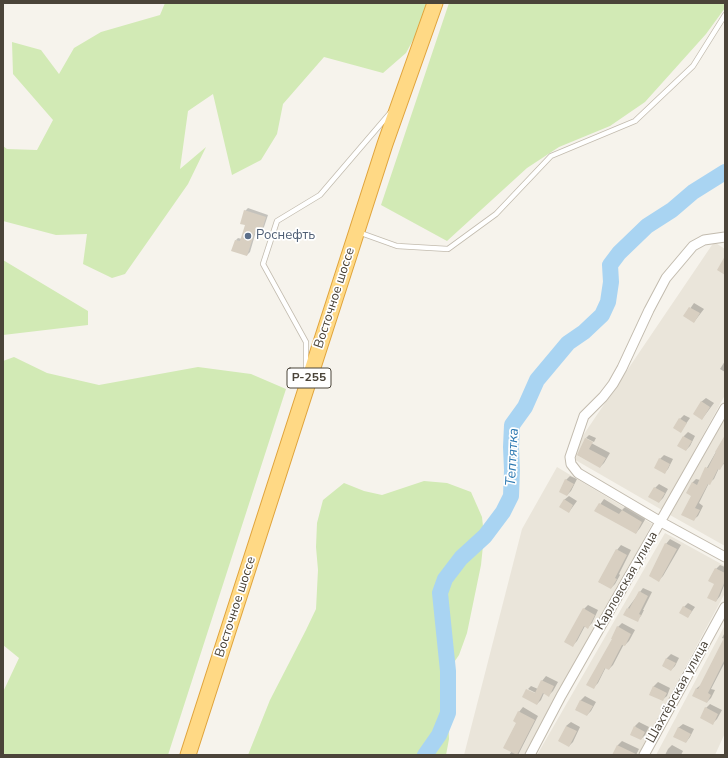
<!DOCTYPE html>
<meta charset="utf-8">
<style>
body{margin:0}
#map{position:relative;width:728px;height:758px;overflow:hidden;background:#f6f3ec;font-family:"Nunito Sans",sans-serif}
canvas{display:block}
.frame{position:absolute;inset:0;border:4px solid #4b4439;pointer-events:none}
</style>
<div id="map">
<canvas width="728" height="758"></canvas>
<div class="frame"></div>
</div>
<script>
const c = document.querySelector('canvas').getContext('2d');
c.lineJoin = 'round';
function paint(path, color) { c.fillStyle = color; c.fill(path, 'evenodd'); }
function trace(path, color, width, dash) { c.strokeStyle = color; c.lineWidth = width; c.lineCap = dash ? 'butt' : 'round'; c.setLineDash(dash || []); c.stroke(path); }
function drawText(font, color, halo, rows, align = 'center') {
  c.font = font + ' "Nunito Sans",sans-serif'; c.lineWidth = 3.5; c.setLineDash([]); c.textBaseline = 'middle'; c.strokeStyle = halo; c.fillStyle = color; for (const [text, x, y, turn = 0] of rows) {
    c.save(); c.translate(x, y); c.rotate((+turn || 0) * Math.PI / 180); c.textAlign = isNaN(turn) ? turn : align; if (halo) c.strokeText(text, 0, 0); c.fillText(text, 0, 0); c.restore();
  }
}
paint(new Path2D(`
 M 714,242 L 725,249 L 725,395 L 662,510 L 572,458 L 584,434 Z
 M 725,416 L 725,546 L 670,515 Z
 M 557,467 L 652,524 L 527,755 L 464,755 L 522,529 Z
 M 665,533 L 725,566 L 725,593 L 638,755 L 537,755 Z
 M 725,625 L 725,733 L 715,755 L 656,755 Z`), '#eae5da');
paint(new Path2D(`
 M 165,3 L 433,3 L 406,53 L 383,73 L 324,57 L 283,104 L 277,134 L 261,160 L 232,175 L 213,94 L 188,111 L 180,169 L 206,147 L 188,184 L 125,274 L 112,278 L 83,264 L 87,234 L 56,235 L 3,221 L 3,146 L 7,149 L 37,150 L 53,120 L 13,74 L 12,42 L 41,50 L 59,74 L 74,48 L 101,32 L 160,15 Z
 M 449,3 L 725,3 L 725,8 L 706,34 L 645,102 L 610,126 L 559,147 L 527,168 L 447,241 L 381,205 Z
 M 3,260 L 88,311 L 88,325 L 3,335 Z
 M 14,357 L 47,373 L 99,385 L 198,367 L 251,374 L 286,389 L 168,755 L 3,755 L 3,692 L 19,658 L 3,645 L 3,361 Z
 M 424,481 L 447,483 L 471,492 L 482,517 L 484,536 L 481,565 L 467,633 L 459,655 L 448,671 L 451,693 L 448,713 L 449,739 L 446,755 L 248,755 L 270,700 L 306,630 L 316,609 L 318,570 L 316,547 L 317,523 L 323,500 L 344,483 L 364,491 L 382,495 Z`), '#d2eab5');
paint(new Path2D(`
 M 248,208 L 268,215 L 264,227 L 262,229 L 257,228 L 250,252 L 247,255 L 236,240 L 238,238 L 242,239 L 247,224 L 245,211 Z
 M 694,303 L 704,309 L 694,322 L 685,316 Z
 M 725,361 L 725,372 L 720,369 Z
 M 706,398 L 714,403 L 702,419 L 701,402 Z
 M 684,415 L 690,418 L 681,431 L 680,419 Z
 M 688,432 L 695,436 L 690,446 L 686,450 L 684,436 Z
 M 589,435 L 596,438 L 594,442 L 586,438 Z
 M 725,436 L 725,463 L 719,468 L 714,479 L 709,483 L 699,503 L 703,506 L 698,516 L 693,520 L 692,483 L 696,479 L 700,480 Z
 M 586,438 L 586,440 L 593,444 L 610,453 L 604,463 L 600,467 L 578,455 Z
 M 664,455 L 673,459 L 668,469 L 664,473 L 660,459 Z
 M 570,476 L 577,479 L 571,491 L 567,495 L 566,480 Z
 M 659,484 L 668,489 L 663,498 L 659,502 L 655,488 Z
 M 569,496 L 577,501 L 569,512 L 564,500 Z
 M 604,499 L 622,510 L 626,506 L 646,518 L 640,528 L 636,533 L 596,510 Z
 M 670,539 L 681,545 L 663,576 L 659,580 L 666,544 Z
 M 621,545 L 631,550 L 619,574 L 620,575 L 615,584 L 611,588 L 599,582 L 617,550 Z
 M 720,565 L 725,567 L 725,583 L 720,596 L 716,601 L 716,569 Z
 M 643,588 L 652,592 L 643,610 L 644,610 L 641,616 L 637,620 L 628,608 Z
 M 688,603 L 695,607 L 688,617 L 684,607 Z
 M 588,605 L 598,610 L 592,623 L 588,627 L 585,626 L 577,641 L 573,645 L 584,609 Z
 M 622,623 L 635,630 L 629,641 L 625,645 L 624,644 L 613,665 L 609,669 L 606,667 L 598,683 L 594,687 L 618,627 Z
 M 725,632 L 725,662 L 711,689 L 715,690 L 711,698 L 707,702 L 694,695 L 697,688 L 702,684 L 725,639 L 722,638 Z
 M 671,654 L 679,658 L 675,666 L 671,670 L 663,666 L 667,658 Z
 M 546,676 L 558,682 L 553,691 L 549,695 L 544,693 L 541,700 L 537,704 L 527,691 L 540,695 L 528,689 L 531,686 L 538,689 L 542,681 Z
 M 658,682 L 670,688 L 667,696 L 662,700 L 650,694 L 654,686 Z
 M 585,696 L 596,702 L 591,711 L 587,715 L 576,709 L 581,700 Z
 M 710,704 L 722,710 L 717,719 L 713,723 L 706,708 Z
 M 523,707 L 538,716 L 518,755 L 509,755 L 512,751 L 519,712 Z
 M 571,722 L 580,727 L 573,742 L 569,746 L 566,726 Z
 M 639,722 L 649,727 L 645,735 L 641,739 L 635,726 Z
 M 683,724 L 694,729 L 690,737 L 686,742 L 678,728 Z
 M 622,741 L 639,749 L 636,755 L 613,755 L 618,745 Z
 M 672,745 L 683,751 L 681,755 L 665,755 L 668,749 Z`), '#0003');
trace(new Path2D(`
 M 425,755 L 439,735 L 448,713 L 448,671 L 440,593 L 445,579 L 461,558 L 485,536 L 503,512 L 511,496 L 512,470 L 511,447 L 512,425 L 525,407 L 537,380 L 568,343 L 584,332 L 602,315 L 608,302 L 611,282 L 610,265 L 619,253 L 647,226 L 672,210 L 693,192 L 725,172`), '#a9d4f2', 16);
paint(new Path2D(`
 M 244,210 L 266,217 L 262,230 L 256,228 L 247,256 L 231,251 L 235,240 L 240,241 L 245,225 L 240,224 Z
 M 725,256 L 725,275 L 717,270 Z
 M 689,307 L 700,313 L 694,323 L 683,316 Z
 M 701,401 L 710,407 L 702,420 L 693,414 Z
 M 679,418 L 687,423 L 681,433 L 673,428 Z
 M 725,435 L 725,461 L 720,470 L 718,469 L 710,485 L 708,484 L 695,508 L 700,510 L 694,521 L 681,515 L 691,496 L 686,493 L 692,482 L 697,485 L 705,467 L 708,468 L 716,452 L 715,452 Z
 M 683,436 L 692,441 L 686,451 L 677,446 Z
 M 585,438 L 593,442 L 589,449 L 606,458 L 600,468 L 577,455 Z
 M 659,458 L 670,464 L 665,474 L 654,468 Z
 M 565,479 L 574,484 L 567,496 L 559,492 Z
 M 654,487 L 665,493 L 659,503 L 648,497 Z
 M 564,499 L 573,505 L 569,513 L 559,507 Z
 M 599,503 L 619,514 L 622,510 L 642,522 L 636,534 L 594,511 Z
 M 665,543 L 677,549 L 659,582 L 649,576 Z
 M 616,549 L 627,555 L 615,578 L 617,579 L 611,589 L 598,582 Z
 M 715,568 L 725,573 L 725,581 L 716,602 L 707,598 L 714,584 L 708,581 Z
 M 639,591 L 648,596 L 639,614 L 641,615 L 638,622 L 623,615 L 627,608 L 629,609 Z
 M 683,606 L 692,611 L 688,618 L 679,613 Z
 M 583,608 L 595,615 L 588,629 L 584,626 L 573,647 L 564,642 Z
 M 617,626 L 631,634 L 625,646 L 622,645 L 609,670 L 605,668 L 594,689 L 586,685 L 612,639 L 611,639 Z
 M 725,636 L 725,659 L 708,693 L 711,695 L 707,703 L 692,696 L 696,688 L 698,689 Z
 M 666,658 L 676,663 L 671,671 L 662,666 Z
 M 541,680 L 554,686 L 549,697 L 543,693 L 537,705 L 522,697 L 526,689 L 535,693 Z
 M 653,686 L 667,693 L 663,701 L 649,695 Z
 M 580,700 L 593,706 L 587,716 L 575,710 Z
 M 705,707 L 718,714 L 713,725 L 700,718 Z
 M 518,711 L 535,720 L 517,755 L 503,748 L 516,723 L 513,721 Z
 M 566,726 L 577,731 L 569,747 L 558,741 Z
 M 634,726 L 645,732 L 641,740 L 630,735 Z
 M 678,727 L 691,734 L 686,743 L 673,737 Z
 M 617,745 L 638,755 L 612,755 Z`), '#d8cfc1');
const service = new Path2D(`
 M 358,232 L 397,246 L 448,249 L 496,214 L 551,156 L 635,121 L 693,66 L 725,15
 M 306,369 L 306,342 L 263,264 L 277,221 L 320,195 L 391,112`);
const minor = new Path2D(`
 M 725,237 L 704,240 L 693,246 L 666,278 L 649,310 L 622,368 L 613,384 L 603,397 L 584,416 L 570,457 L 571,464 L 578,473 L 661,522 L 725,557
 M 530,755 L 561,696 L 725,408
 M 644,755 L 725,607`);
const trunk = new Path2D(`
 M 188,755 L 385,144 L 435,3`);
trace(service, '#c2bbae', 6);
trace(minor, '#c2bbae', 11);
trace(trunk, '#e0a43c', 17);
trace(service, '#fff', 4.5);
trace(minor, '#fff', 9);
trace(trunk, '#ffd985', 15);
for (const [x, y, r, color] of [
 [248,236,4,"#5c6f8a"]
]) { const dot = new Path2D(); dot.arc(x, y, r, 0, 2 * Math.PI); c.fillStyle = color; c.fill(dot); trace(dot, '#fff', 1.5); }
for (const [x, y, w] of [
 [309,378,44]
]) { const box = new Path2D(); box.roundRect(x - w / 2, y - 10, w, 20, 3); c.fillStyle = '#fff'; c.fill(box); trace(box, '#4b4439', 1); }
drawText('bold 12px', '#4b4439', null, [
 ["Р-255",309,378]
]);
drawText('13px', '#4e5e75', '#fff', [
 ["Роснефть",256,236]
], 'left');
drawText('13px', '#4b4439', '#fff', [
 ["Восточное шоссе",335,298,-72],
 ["Карловская улица",627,581,-60],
 ["Восточное шоссе",236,607,-72],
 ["Шахтёрская улица",678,692,-61]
]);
drawText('italic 14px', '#2e7ab2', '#fff', [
 ["Тептятка",513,457,-87]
]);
</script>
